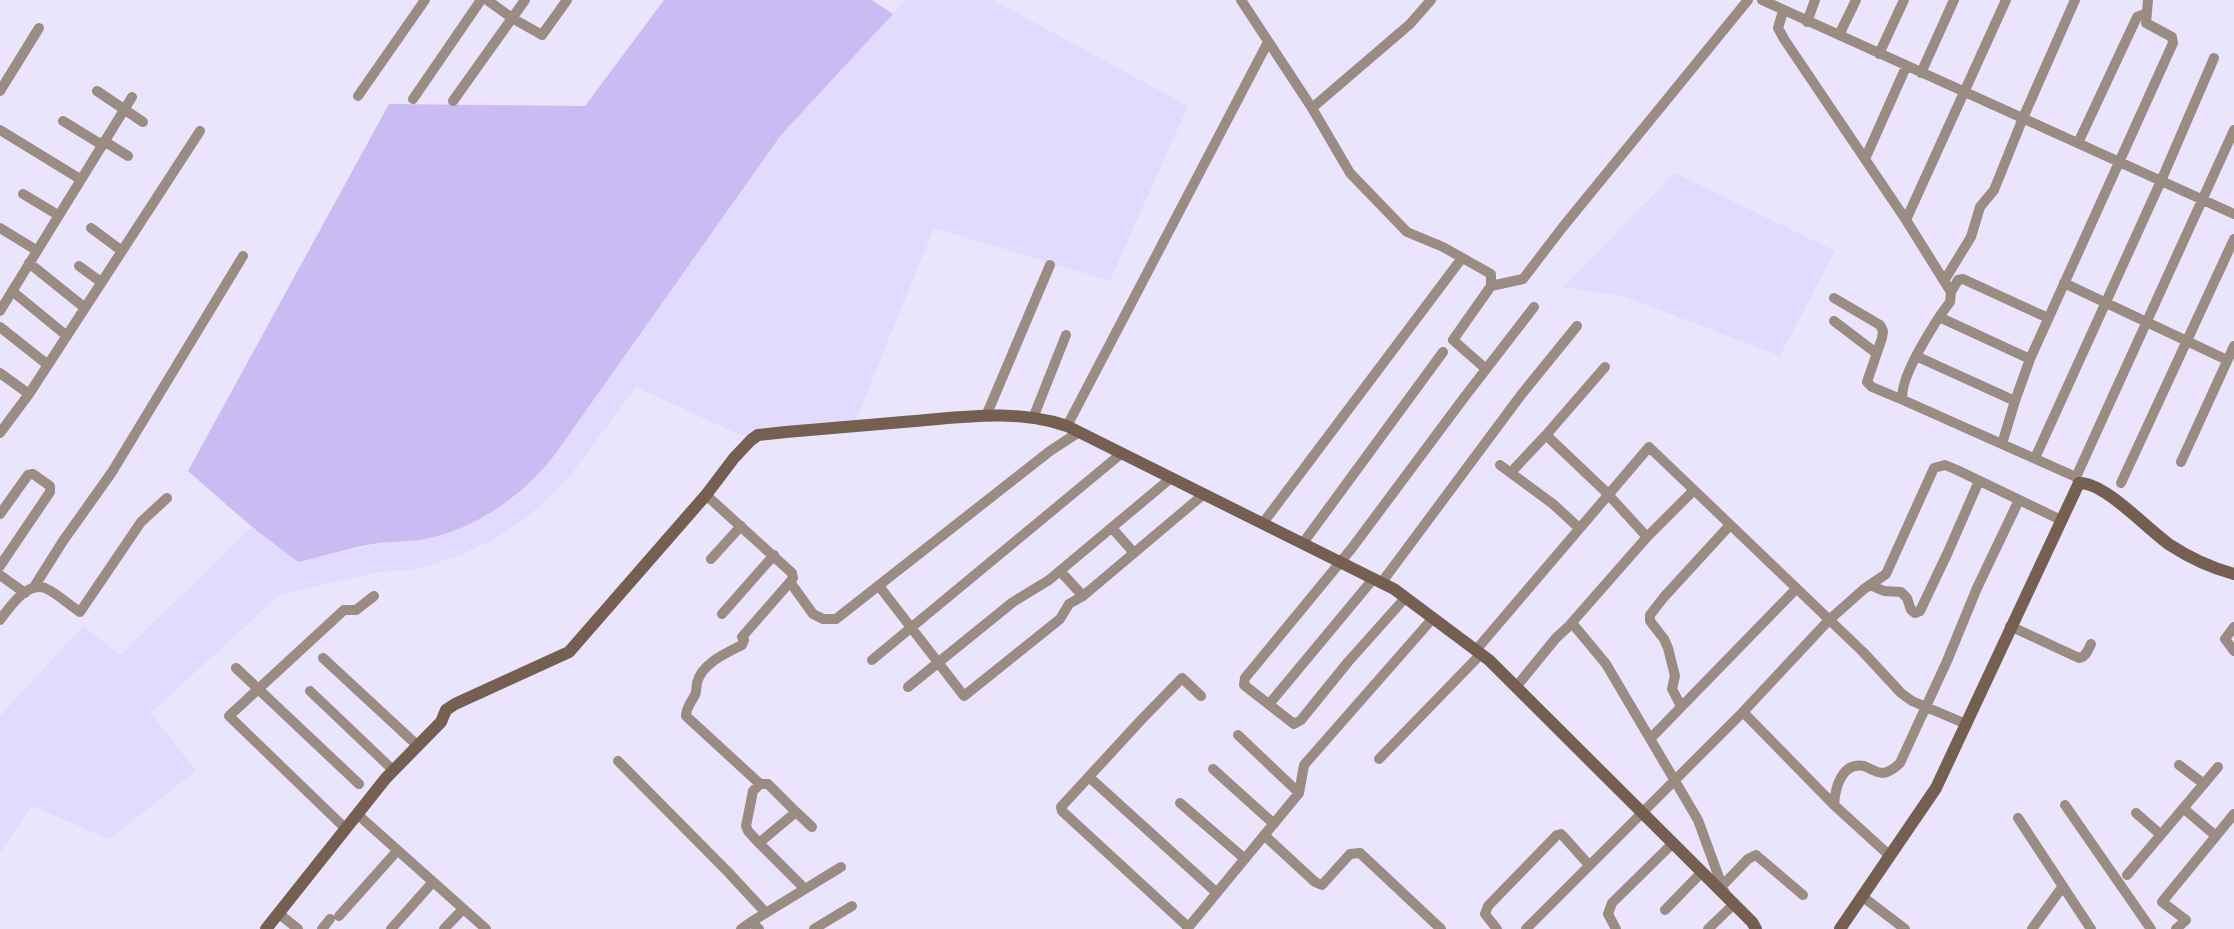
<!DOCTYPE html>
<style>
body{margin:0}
canvas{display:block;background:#eae5fc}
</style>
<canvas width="2234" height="929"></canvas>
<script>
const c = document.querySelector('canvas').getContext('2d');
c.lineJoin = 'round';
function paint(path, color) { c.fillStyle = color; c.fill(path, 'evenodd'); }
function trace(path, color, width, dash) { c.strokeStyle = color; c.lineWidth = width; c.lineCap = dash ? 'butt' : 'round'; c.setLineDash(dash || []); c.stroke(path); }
paint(new Path2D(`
 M 906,0 L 993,0 L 1188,106 L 1110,281 L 934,228 L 856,420 L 740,435 L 636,387 L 568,479 L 526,518 L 496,538 L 463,554 L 428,566 L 410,570 L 379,572 L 279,595 L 151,713 L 196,771 L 109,839 L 32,806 L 0,853 L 0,716 L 83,626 L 120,655 L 252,527 L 298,562 L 380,543 L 426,538 L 456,530 L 485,516 L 512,499 L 535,478 L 556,453 L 781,135 Z
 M 1675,173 L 1835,251 L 1780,356 L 1623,296 L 1563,287 Z`), '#e3dbff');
paint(new Path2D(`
 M 664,0 L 872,0 L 893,14 L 781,135 L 556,453 C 523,496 478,528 425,539 C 410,542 394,541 379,543 C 352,547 325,556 298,562 L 252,527 L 188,471 L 389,104 L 585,106 Z`), '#c9bcf2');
trace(new Path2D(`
 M 487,0 L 512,18 L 542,35 L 567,0
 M 1241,0 L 1312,108 L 1350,173 L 1407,232 L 1443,247 L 1491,274 L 1491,286 L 1453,340 L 1486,369
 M 1762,0 L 2234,214
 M 1783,11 L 1778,28 L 1784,39 L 1906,220 L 1951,292 L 1950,302 C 1937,319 1897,380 1903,400 L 2076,477 L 2079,483
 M 1807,22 L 1815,0
 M 1839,35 L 1856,0
 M 1879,54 L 1904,0
 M 1921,73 L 1954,0
 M 0,91 L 39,28
 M 97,91 L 143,122
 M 358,96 L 425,0
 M 413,99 L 481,0
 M 453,101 L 525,0
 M 1312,108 L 1410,24 L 1431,0
 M 63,121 L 102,145
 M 0,130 L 80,179
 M 104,141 L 128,156
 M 2078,143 L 2137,17 L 2145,14
 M 1865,159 L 1906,67
 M 23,194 L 58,215
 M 1906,220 L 2006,0
 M 0,228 L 36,250
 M 91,228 L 122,251
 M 29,263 L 85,308
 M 79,266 L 101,282
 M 1944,281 L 1971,237 L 1980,207 L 1994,190 L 2023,118 L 2075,0
 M 2064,283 L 2227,360
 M 1491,286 L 1523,279 L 1562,228 L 1748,0
 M 12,291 L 67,336
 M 1951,292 L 1958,280 L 1963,279 L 2048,318
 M 1834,298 L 1880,325 L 1883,331 L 1882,338 L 1867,382 L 1872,387 L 1903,400
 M 0,311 L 132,97
 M 1939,317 L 2030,359
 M 1834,321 L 1876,353
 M 0,327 L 48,365
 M 1916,356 L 2015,401
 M 0,373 L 29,394
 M 986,416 L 1050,265
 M 1033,418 L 1066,335
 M 1067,426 L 1268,42
 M 0,433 L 29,394 L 200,131
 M 1546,435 L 1605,367
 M 2002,444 L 2015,401 L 2030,359 L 2173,43 L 2172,37 L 2146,23 L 2148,0
 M 2035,458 L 2161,181 L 2214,58
 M 2181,462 L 2234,346
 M 1500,465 L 1553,504 L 1579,528
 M 1515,468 L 1546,435 L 1605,491 L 1647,537
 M 2076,477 L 2234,130
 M 2121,483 L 2234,239
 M 706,495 L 792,573 L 793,578 L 790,582 L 813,614 L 823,619 L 836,619 L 1050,451 L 1079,432
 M 0,514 L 28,475 L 33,474 L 50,486 L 50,492 L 0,566
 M 1263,523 L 1462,258
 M 1112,528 L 1134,553
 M 1303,543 L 1443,352
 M 711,559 L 741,526
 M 1060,571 L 1083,596
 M 0,575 L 25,593
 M 1382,582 L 1521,395 L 1577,326
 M 1870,585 L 1884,591 L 1901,592 L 1907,598 L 1911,610 L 1915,613 L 1920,611 L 1948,552 L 1979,481
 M 879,586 L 964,696 L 1060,619 L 1069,604 L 1083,596 L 1204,494
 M 34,587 L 63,541 L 112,472 L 243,256
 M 1406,597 L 1348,662 L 1301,720 L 1294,724 L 1244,685 L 1245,678 L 1352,548 L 1463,399 L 1534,307
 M 722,614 L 774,555
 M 0,620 C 9,608 27,581 45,588 C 57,593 69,605 80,612 L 141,522 L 167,498
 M 1572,623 L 1606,664 L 1698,820 L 1725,894
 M 2010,626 L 2079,658 C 2086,657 2088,650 2091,644
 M 2234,627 L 2225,639 L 2234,651
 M 1476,650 L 1649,447 L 1694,490
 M 323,658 L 418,746
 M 872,660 L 1122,453
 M 236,668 L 359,784
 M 908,687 L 1013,602 L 1049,580 L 1171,478
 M 1516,687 L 1556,638 L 1568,627 L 1647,537 L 1694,490 L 1863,652 L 1901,693 L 1912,701 L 1966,724
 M 310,691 L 393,770
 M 1270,703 L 1374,578
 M 1681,706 L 1672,689 L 1675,676 L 1668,648 L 1664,639 L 1650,621 L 1650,615 L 1664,597 L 1730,525
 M 1743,712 L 1834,805 L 1890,856
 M 1238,735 L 1299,793
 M 1650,739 L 1796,589
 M 1379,759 L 1481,654
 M 618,761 L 728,872 L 766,913
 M 2179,765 L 2204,784
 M 1213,769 L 1274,824
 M 1089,777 L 1217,893
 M 1180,803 L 1245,859
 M 1834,805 C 1835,789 1841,762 1864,766 C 1870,768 1876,773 1883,773 C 1890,772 1895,768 1900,763 L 1947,661 L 1977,588 L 2019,500
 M 2065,805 L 2151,929
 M 2183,808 L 2216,836
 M 796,812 L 812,827
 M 2136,813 L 2161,835
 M 357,814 L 486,929
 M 2018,818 L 2091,929
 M 346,829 L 229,716 L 344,610 L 356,610 L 374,596
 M 1264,835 L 1315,882 L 1322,885 L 1350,854 L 1360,853 L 1441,929
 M 759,843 L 748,831 L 746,826 L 753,791 L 760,784
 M 2127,875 L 2218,767
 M 1722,886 L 1748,859 L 1756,855 L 1803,895
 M 805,889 L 841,867
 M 1863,897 L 1905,929
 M 1665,910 L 1701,873
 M 278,913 L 298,929
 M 339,916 L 397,851
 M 1188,927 L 1062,811 L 1061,807 L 1142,719 L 1182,678 L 1201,696
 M 322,929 L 330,919
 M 391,929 L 432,883
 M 444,929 L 463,909
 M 741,929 L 751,922
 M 759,929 L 751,922 L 805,889 L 759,843 L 796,812 L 768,784 L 760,784 L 686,716 C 686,707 691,703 695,695 C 697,691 696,687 697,683 C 701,664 726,653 742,645 L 744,640 L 742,637 L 790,582
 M 814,929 L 852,906
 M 1187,929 L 1299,793 L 1304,765 L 1433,618
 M 1497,929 L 1485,914 L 1488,906 L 1557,835 L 1561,834 L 1564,837 L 1589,865
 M 1526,929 L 1743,712 L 1829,620 L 1864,589 L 1886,574 L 1934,468 L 1945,465 L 1957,470 L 2061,520
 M 1616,929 L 1608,914 L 1612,903 L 1672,844
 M 1708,929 L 1733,905
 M 2032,929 L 2063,886
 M 2176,929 L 2186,920 L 2162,902 L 2234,814`), '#9a8c82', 10);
trace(new Path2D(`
 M 266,929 L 386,778 L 441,722 L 446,710 L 455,704 L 569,652 L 706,495 L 734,458 L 751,440 L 758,435 L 786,432 C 829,428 872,425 915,421 C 965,417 1018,409 1067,426 L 1394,589 L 1489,660 L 1752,922 L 1756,929
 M 1840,929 L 1936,788 L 2079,483 C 2105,482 2148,530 2170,545 C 2190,558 2212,568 2234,574`), '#745f51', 12);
</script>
